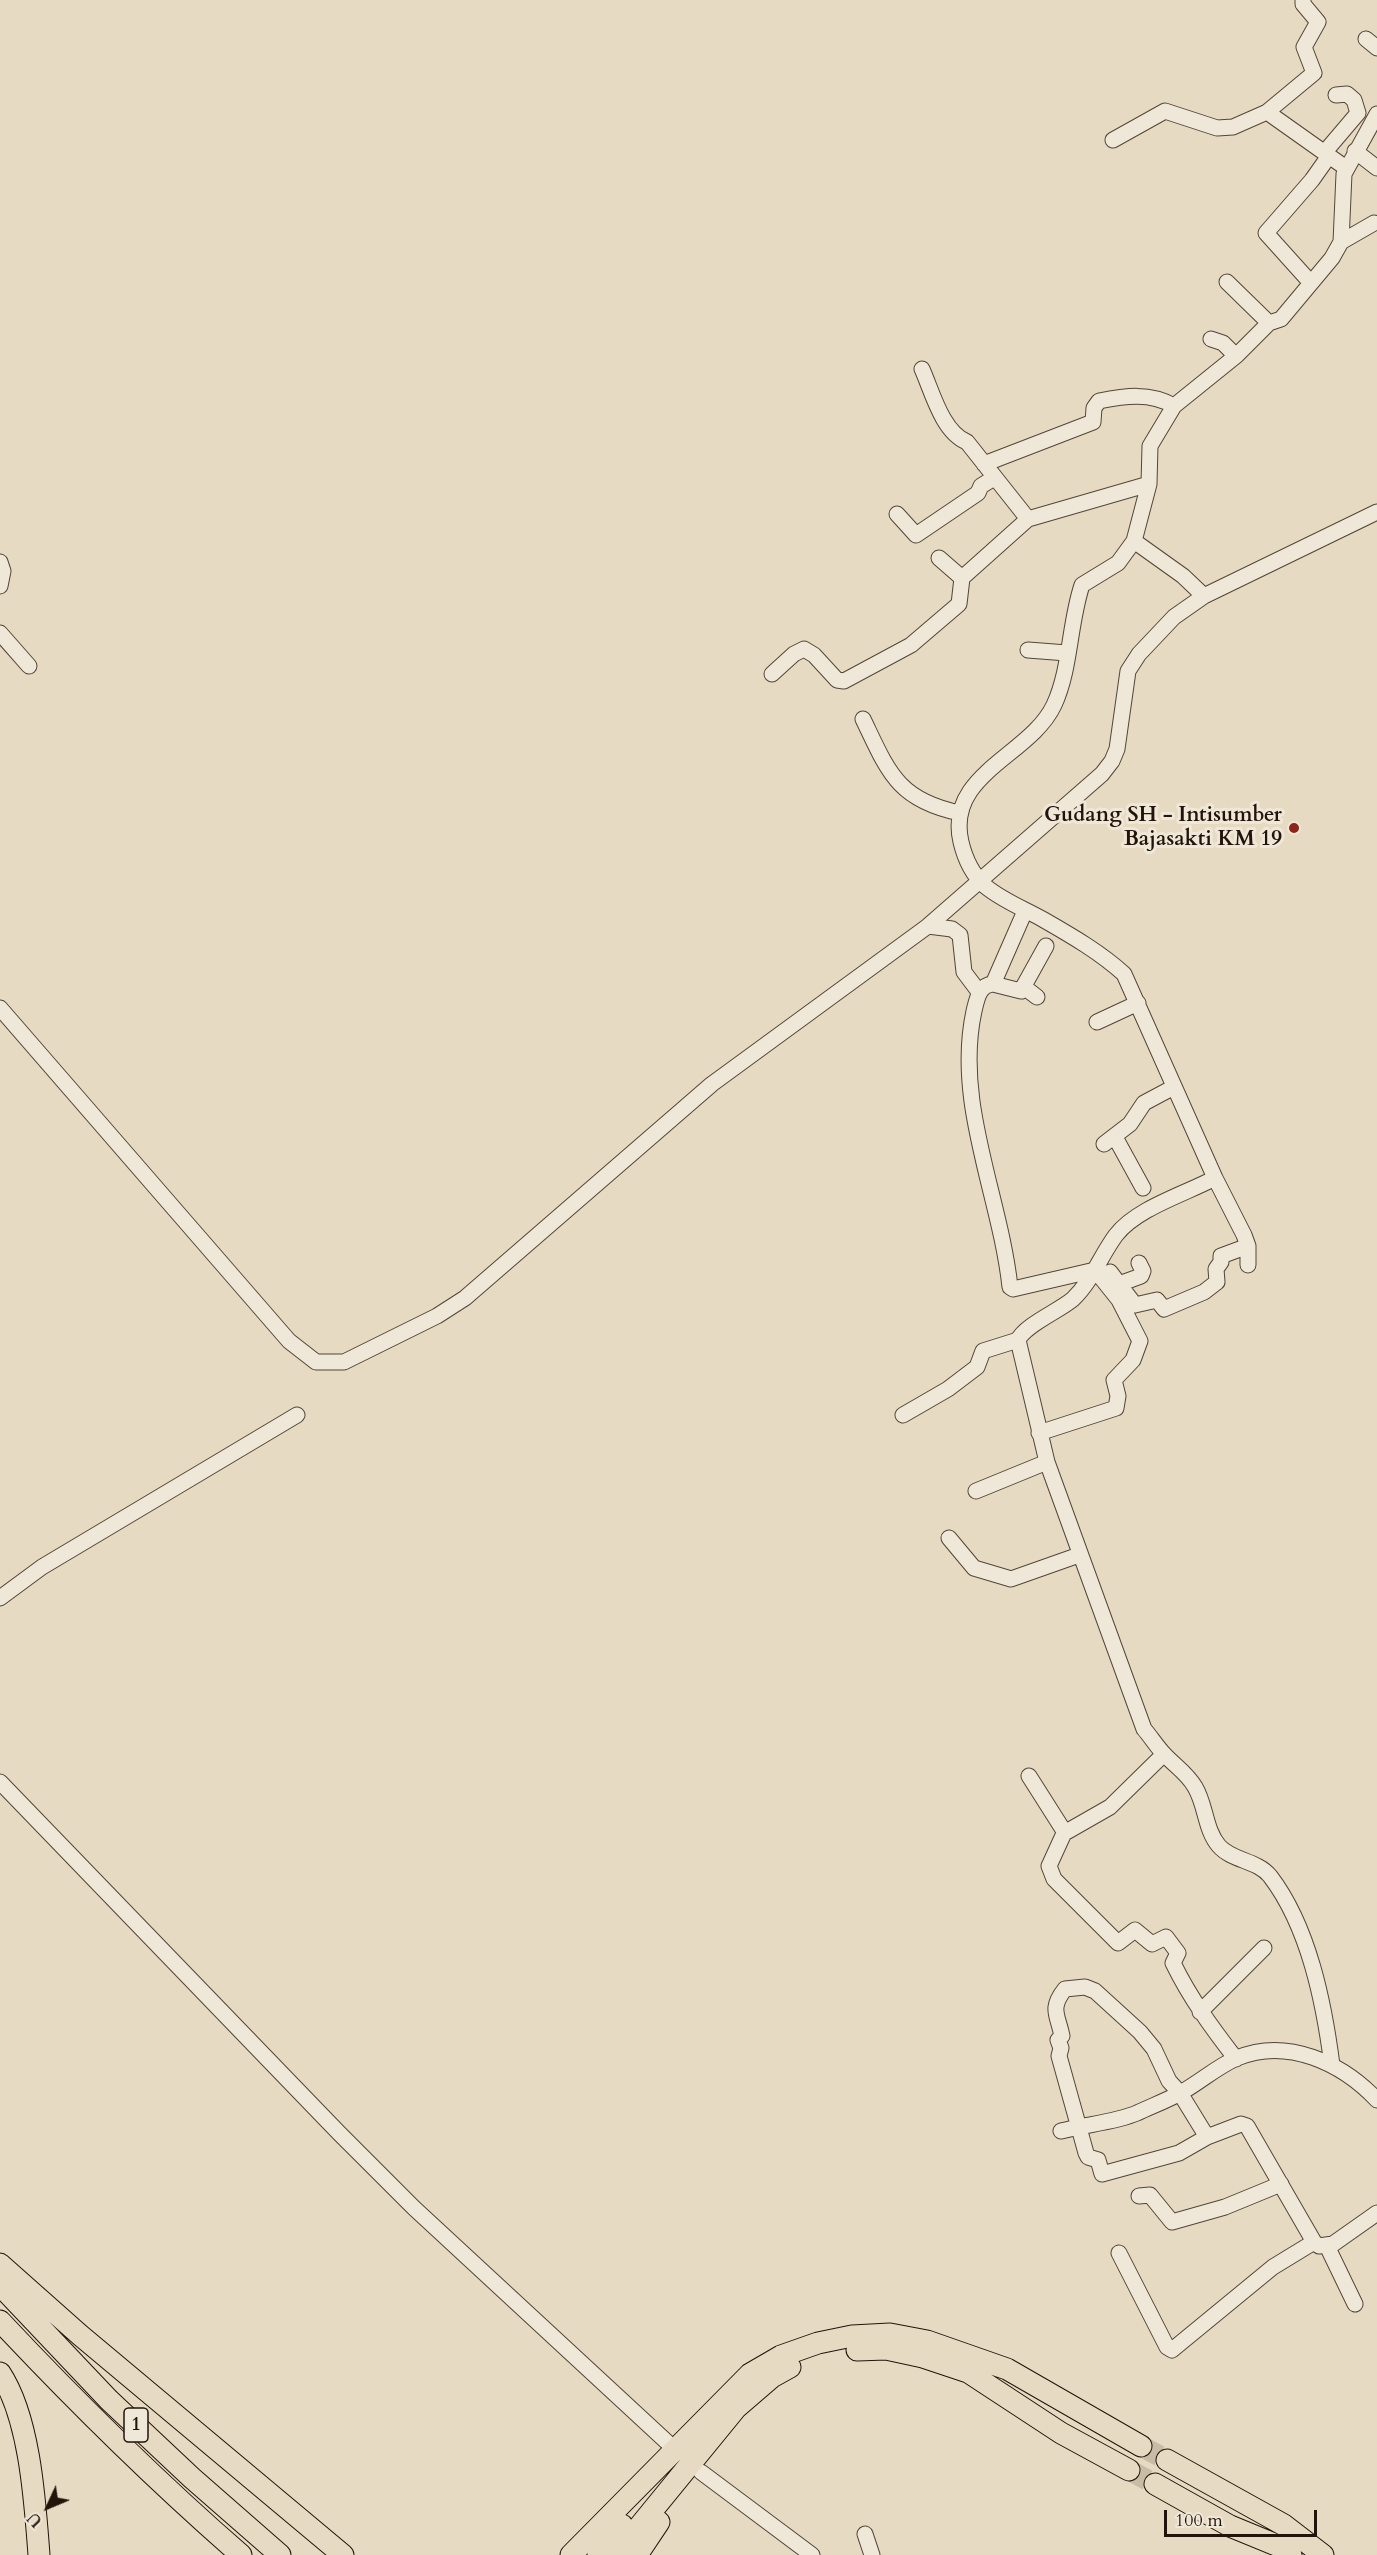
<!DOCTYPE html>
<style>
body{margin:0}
#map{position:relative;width:1377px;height:2555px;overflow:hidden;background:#e7dac2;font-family:Cardo,serif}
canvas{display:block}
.north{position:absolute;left:18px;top:2477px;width:60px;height:60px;-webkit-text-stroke:4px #efe7d7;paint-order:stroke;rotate:226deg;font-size:16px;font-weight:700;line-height:24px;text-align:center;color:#22140a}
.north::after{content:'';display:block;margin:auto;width:21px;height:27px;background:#22140a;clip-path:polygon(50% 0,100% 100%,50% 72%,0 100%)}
.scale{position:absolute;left:1164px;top:2510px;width:153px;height:27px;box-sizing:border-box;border:3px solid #22140a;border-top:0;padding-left:8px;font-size:18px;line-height:21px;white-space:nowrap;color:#22140a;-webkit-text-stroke:4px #efe7d7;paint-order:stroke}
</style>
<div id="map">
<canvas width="1377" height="2555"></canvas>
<div class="north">U</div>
<div class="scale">100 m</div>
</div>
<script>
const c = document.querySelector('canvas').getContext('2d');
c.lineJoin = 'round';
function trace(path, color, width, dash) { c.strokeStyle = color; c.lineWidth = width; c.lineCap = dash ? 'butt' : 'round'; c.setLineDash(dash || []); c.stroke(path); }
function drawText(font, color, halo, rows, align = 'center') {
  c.font = font + ' Cardo,serif'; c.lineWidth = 6; c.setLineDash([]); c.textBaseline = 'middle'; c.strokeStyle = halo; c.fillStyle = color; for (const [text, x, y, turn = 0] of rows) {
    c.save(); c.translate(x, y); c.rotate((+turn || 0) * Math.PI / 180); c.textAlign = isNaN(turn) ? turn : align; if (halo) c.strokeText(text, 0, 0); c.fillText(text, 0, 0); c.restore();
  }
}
trace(new Path2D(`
 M 1141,2446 L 1167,2460
 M 1129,2470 L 1155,2484`), '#c9bca6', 21, [21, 10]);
const minor = new Path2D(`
 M 1366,39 L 1377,48
 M 1267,112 L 1314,73 L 1304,47 L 1318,22 L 1303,4 L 1303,0
 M 1113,140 L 1165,111 L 1217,128 L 1233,127 L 1267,112 L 1346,168
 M 1355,151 L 1377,168
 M 1324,153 L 1358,113 L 1354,100 L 1347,94 L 1336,95
 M 1341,242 L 1374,223
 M 1227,282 L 1269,323
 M 1311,283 L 1266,233 L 1312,180 L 1329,156
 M 1211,339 L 1223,343 L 1236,356
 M 922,369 C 932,391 942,432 967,442 L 1028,519 L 1149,484
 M 984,464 L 1093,422 L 1094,408 L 1099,401 C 1125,396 1150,392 1174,406
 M 897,514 L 916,535 L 978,493 L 981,486 L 994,478
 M 1134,541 L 1183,576 L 1204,596
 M 939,558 L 962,578
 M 0,562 L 3,571 L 0,586
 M 0,633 L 29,666
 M 1028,650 L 1067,653
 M 772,674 L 794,654 L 804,649 L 814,655 L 837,680 L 844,681 L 911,645 L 959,604 L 962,578 L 1028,519
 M 863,719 C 888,771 897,800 960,813
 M 1025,911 L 993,984 C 979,985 977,999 974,1011 C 954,1103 1000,1195 1010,1287 L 1013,1289 L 1095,1270 L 1119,1300 L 1140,1341 L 1133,1360 L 1114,1380 L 1118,1396 L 1116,1408 L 1039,1433
 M 928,926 L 952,929 L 960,935 L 964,972 L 979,992
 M 993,984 L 1021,991 L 1046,946
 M 1024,987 L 1037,997
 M 0,1008 L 289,1341 L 316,1362 L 344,1362 L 437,1316 L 465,1298 L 712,1084 L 928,926 L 1102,774 L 1112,761 L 1117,749 L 1128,671 L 1139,654 L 1174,617 L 1204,596 L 1377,512
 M 1097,1022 L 1138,1003
 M 1115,1137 L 1143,1188
 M 1104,1144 L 1130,1124 L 1144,1103 L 1174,1087
 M 1215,1178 L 1244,1235 L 1248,1246 L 1248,1265
 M 1110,1272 L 1135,1305 L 1157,1300 L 1164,1309 L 1204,1292 L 1217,1282 L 1216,1269 L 1221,1262 L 1221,1256 L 1248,1246
 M 1119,1284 L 1141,1276 L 1143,1271 L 1139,1263
 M 903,1415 L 948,1389 L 977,1367 L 983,1351 L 1018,1340
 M 976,1491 L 1047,1462
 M 949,1538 L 974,1568 L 1011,1579 L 1079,1555
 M 0,1598 L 42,1567 L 297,1415
 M 1029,1776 L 1062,1828 L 1068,1831 L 1110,1807 L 1164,1754
 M 0,1782 L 339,2133 L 414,2208 L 668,2443
 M 1065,1831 L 1049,1866 L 1054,1879 L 1118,1943 L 1135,1930 L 1152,1944 L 1166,1937 L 1178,1953 L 1173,1963 C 1190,1998 1212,2028 1236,2059
 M 1200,2012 L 1264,1948
 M 1332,2065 C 1324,2003 1309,1927 1270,1876 C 1257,1860 1232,1861 1219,1846 C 1205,1830 1206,1805 1195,1787 C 1187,1773 1175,1766 1164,1754 C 1157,1747 1151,1737 1144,1729 L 1047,1462 L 1018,1340 C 1025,1325 1059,1311 1073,1299 C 1092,1281 1101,1255 1116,1235 C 1137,1208 1185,1194 1215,1178 L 1124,974 C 1101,953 1072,936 1044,920 C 1025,909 1003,901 985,886 C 973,875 965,859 961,842 C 945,774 1030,756 1054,705 C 1071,668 1069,624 1082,585 L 1118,563 L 1134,541 L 1149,484 L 1150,446 L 1174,406 L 1236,356 L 1269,323 L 1281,319 L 1332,258 L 1341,242 L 1344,174 L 1377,114
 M 1061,2131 C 1086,2124 1113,2123 1137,2113 C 1152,2106 1168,2100 1182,2092 C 1200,2082 1218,2066 1237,2058 C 1287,2037 1342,2063 1377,2100
 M 1207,2137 L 1179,2153 L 1102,2174 L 1098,2160 L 1088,2157 L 1086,2153 L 1059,2056 L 1061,2048 L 1058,2040 L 1062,2036 C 1058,2015 1049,2009 1065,1989 L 1085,1987 L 1095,1991 L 1140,2032 L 1154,2049 L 1169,2081 L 1180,2093 L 1207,2137 L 1241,2124 L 1247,2126 L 1314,2242 L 1319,2246 L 1333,2244 L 1377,2213
 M 1139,2196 L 1150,2195 L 1172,2222 L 1225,2207 L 1281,2184
 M 1327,2246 L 1355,2304
 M 1119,2253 L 1167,2347 L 1172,2350 L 1273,2267 L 1314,2242
 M 701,2472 L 812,2555
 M 865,2534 L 872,2555`);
const highway = new Path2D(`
 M 0,2264 L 80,2335 L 343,2555
 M 0,2285 L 109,2400 L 192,2478 L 280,2555
 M 0,2321 C 77,2403 156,2481 241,2555
 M 857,2350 L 886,2349 L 923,2357 L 968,2372 L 1061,2433 L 1129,2470
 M 0,2373 C 30,2418 35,2502 39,2555
 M 1167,2460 L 1284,2525 L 1323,2555
 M 1155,2484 L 1230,2526 L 1281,2547 L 1291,2555
 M 571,2555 L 750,2374 L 781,2356 L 818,2343 L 852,2336 L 890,2334 L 927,2341 L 1007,2369 L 1141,2446
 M 598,2555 L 622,2525
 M 616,2555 L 736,2408 L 772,2377 L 790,2367
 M 637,2555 L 659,2522`);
trace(minor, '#534638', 17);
trace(highway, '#22140a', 23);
trace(minor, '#efe7d7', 15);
trace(highway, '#e7dac2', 21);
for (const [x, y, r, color] of [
 [1294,828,6,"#8f2418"]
]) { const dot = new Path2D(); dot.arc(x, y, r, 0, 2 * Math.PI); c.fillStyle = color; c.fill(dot); trace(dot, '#efe7d7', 2); }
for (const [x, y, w] of [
 [136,2425,24]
]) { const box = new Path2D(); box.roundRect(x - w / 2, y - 17, w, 34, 4.5); c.fillStyle = '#efe7d7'; c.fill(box); trace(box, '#22140a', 1.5); }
drawText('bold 20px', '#22140a', null, [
 ["1",136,2425]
]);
drawText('bold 21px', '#22140a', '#efe7d7', [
 ["Gudang SH - Intisumber",1282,816],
 ["Bajasakti KM 19",1282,840]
], 'right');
</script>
